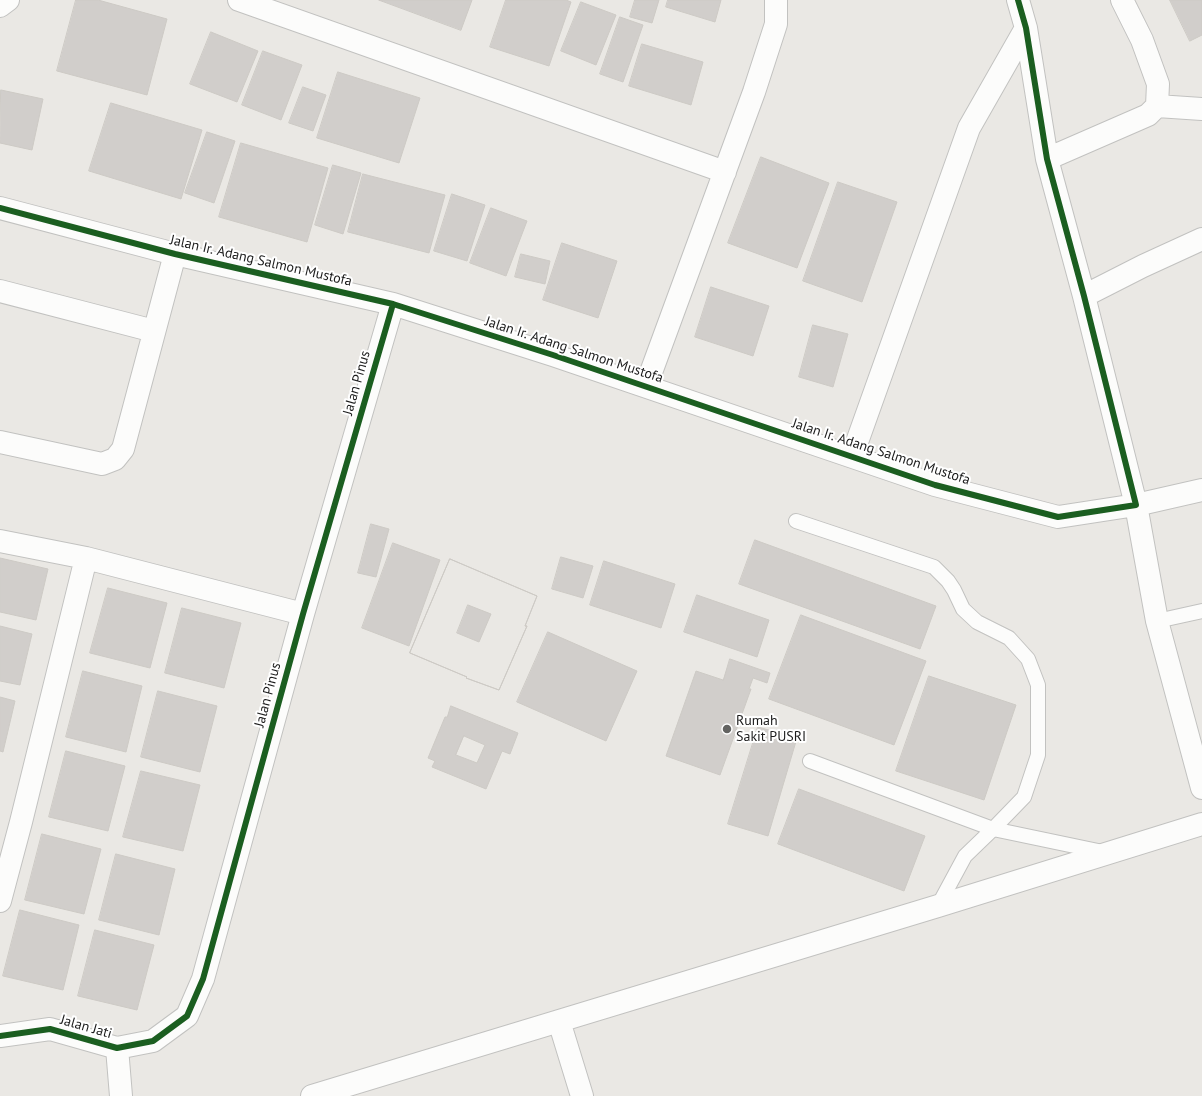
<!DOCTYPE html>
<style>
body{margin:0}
canvas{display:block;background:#eae8e4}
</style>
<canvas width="1202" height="1096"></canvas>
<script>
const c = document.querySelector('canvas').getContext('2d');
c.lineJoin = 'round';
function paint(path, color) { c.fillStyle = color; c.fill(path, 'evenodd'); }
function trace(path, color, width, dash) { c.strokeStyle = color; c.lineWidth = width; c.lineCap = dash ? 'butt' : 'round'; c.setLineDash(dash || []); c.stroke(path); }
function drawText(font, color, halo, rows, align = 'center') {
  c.font = font + ' "PT Sans",sans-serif'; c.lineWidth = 4; c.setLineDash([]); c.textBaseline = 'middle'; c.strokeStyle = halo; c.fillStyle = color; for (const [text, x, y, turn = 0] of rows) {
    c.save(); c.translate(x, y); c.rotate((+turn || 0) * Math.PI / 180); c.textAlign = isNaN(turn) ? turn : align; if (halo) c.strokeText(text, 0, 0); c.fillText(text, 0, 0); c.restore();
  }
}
const building = new Path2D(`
 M 76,0 L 98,0 L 167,19 L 147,95 L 57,71 Z
 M 379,0 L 472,0 L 461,30 Z
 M 506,0 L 566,0 L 571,2 L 549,66 L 490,47 Z
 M 635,0 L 659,0 L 652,23 L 630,17 Z
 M 668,0 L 721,0 L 715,22 L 666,7 Z
 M 1170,0 L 1202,0 L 1202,35 L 1190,41 Z
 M 581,2 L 616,15 L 596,65 L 561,51 Z
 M 620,17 L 643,25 L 623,82 L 600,74 Z
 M 211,32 L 258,51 L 237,102 L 190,84 Z
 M 642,44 L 703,62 L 691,105 L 629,86 Z
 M 263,51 L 302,65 L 281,120 L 242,105 Z
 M 338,72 L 420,98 L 399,163 L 317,138 Z
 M 303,87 L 326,95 L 313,131 L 289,123 Z
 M 1,90 L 43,99 L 32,150 L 0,143 Z
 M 111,103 L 202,130 L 181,199 L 89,171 Z
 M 207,132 L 235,141 L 214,203 L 185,193 Z
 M 241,143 L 328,168 L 307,242 L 219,217 Z
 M 761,157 L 829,183 L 797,268 L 728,243 Z
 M 333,165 L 361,173 L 343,234 L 315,225 Z
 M 363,174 L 445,195 L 429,253 L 348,232 Z
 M 838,182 L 897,202 L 862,302 L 803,281 Z
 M 452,194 L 485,205 L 467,261 L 434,251 Z
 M 491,208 L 527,221 L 506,276 L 470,263 Z
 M 562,243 L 617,261 L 598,318 L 543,300 Z
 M 521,254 L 550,261 L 545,284 L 515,277 Z
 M 711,287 L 769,306 L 753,356 L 695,337 Z
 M 813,325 L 848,334 L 833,387 L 799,377 Z
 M 371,524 L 389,529 L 376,577 L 358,573 Z
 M 755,540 L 936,606 L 920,649 L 739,584 Z
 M 393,543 L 440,560 L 409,646 L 362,628 Z
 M 561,557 L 593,566 L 583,598 L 552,589 Z
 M 0,558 L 48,569 L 36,620 L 0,612 Z
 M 450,559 L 537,596 L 525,626 L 527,626 L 499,690 L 466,678 L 467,677 L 410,653 ZM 468,605 L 491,614 L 479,642 L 457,633 Z
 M 450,559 L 537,596 L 525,626 L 527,626 L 499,690 L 466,678 L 467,677 L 410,653 Z
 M 604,561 L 675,584 L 661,628 L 590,605 Z
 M 108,588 L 167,603 L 150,668 L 90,653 Z
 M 697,595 L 769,620 L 757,657 L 684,632 Z
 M 182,608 L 241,623 L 224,688 L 165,673 Z
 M 801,615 L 926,661 L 894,745 L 769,699 Z
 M 0,626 L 32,634 L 20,685 L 0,681 Z
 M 548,632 L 637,671 L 606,741 L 517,702 Z
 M 730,659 L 770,673 L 767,683 L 753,678 L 749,689 L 751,689 L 720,775 L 666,756 L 696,671 L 723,680 Z
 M 83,671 L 142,686 L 126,752 L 66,737 Z
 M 929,676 L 1016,705 L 984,800 L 896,771 Z
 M 158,691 L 217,706 L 200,772 L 141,757 Z
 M 0,697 L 15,701 L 3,752 L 0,751 Z
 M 451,706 L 518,733 L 510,754 L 502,751 L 486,789 L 432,767 L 435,761 L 428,758 L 445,717 L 447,717 ZM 464,736 L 485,745 L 477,763 L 456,755 Z
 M 758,727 L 797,738 L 768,836 L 728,824 Z
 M 66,751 L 125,766 L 108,831 L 49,817 Z
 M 141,771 L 200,785 L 183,851 L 123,837 Z
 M 799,789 L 925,836 L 904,891 L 778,844 Z
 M 42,834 L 101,849 L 84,914 L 25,900 Z
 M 116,854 L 175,869 L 159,935 L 99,920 Z
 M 20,910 L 79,925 L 63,990 L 3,976 Z
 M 95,930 L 154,945 L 137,1010 L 78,996 Z`);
paint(building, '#d1cecb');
trace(building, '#cdcac5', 1);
const lane = new Path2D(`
 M 796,521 L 934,567 L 948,581 L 954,590 L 963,609 L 977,622 L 1009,638 L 1028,659 L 1038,685 L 1038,755 L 1024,797 L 993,829 L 810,761
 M 1157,621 L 1202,611
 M 938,906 L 965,856 L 993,829 L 1103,852`);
const street = new Path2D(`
 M 239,0 L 725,172
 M 0,6 L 8,0
 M 1157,106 L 1202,109
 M 1047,159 L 1148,115 L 1157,106 L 1158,84 L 1142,40 L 1122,0
 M 0,208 L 175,254 L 393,304 L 553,355 L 935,485 L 1058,517 L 1136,505 L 1084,296 L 1047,159 L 1026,28 L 1018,0
 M 0,291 L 154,331
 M 1084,296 L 1143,266 L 1202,239
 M 646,386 L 754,92 L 776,24 L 776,0
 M 0,442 L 102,464 L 115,459 L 123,449 L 175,254
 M 852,456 L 969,128 L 1026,28
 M 1202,490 L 1136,505 L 1157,621 L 1202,788
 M 0,541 L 86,558
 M 0,901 L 21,822 L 86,558 L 303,614
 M 559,1021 L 582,1096
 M 0,1036 L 50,1029 L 117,1048 L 153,1041 L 187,1016 L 203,979 L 303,614 L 393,304
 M 117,1048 L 121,1096
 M 312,1096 L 938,906 L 1202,824`);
trace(lane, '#c2c2c0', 16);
trace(street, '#c2c2c0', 24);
trace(lane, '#fcfcfb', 14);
trace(street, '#fcfcfb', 22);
trace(new Path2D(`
 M 0,208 L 175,254 L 393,304 L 553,355 L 935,485 L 1058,517 L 1136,505 L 1084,296 L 1047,159 L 1026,28 L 1018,0
 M 0,1036 L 50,1029 L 117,1048 L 153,1041 L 187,1016 L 203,979 L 303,614 L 393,304`), '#1b5e20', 6);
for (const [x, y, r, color] of [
 [727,729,5,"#636361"]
]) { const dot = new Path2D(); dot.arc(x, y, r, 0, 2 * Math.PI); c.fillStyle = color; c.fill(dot); trace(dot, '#fff', 1.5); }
drawText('14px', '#1b1b1b', '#fff', [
 ["Jalan Ir. Adang Salmon Mustofa",261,261,13],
 ["Jalan Ir. Adang Salmon Mustofa",574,350,18],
 ["Jalan Pinus",357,383,-74],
 ["Jalan Ir. Adang Salmon Mustofa",881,452,18],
 ["Jalan Pinus",268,695,-75],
 ["Jalan Jati",86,1027,16]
]);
drawText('14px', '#1b1b1b', '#fff', [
 ["Rumah",736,721],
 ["Sakit PUSRI",736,737]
], 'left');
</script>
